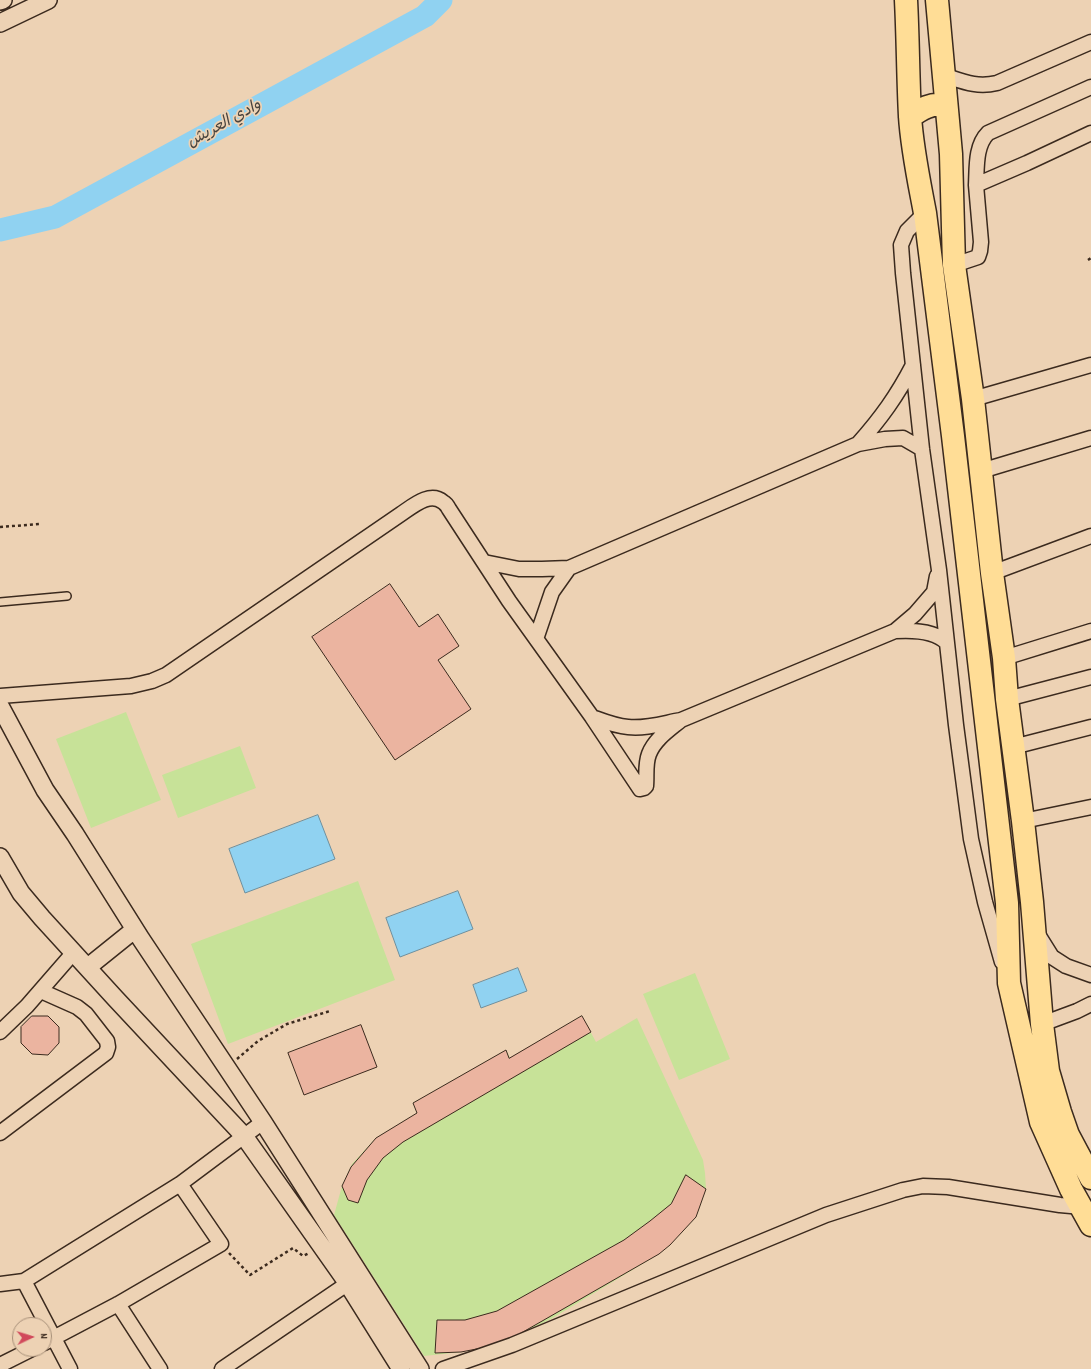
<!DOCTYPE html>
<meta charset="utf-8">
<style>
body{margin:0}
#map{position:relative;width:1091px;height:1369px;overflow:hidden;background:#edd2b4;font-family:Dekko,sans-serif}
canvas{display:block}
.north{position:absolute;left:12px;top:1317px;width:40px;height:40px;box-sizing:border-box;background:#edd2b4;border:1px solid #a68f78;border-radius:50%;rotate:86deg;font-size:11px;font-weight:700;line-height:16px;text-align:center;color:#3b2a1e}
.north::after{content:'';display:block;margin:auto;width:14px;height:18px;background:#d1495b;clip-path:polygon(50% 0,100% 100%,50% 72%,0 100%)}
</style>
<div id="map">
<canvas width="1091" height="1369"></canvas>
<div class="north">N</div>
</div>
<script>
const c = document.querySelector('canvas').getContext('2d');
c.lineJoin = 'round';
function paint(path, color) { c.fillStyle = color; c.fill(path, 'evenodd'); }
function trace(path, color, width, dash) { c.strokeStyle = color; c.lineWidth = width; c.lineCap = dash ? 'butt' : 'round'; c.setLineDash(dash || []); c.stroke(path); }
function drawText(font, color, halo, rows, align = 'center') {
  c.font = font + ' Dekko,"Playpen Sans Arabic",sans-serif'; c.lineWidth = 3.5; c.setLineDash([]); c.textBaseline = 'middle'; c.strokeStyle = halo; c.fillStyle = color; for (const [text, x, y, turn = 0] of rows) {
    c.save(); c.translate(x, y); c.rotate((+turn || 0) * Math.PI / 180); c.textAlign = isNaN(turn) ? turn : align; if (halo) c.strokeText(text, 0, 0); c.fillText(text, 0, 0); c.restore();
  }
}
paint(new Path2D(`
 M 126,712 L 161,800 L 91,828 L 56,739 Z
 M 240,746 L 256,788 L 178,818 L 162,775 Z
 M 358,881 L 395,980 L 228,1044 L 191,944 Z
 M 695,973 L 730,1059 L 679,1080 L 643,994 Z
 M 582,1016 L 596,1042 L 637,1018 L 703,1160 L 705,1173 L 706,1189 L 696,1217 L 670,1245 L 659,1254 L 551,1319 L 516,1336 L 461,1352 L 424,1356 L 334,1215 L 342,1186 L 352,1164 L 376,1138 L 417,1113 L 413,1103 L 506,1050 L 510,1058 Z`), '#c7e298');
const water = new Path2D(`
 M 318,815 L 335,859 L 245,893 L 229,849 Z
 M 458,891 L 473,929 L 400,957 L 386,918 Z
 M 518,968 L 527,991 L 481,1008 L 473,985 Z`);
paint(water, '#90d2f1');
trace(water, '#6e8f9d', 1);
trace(new Path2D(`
 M 0,230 L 55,217 L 425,16 L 441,0`), '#90d2f1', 23);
const building = new Path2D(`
 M 390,584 L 419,627 L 438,614 L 459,646 L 438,660 L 471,709 L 395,760 L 312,637 Z
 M 32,1016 L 48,1016 L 59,1027 L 59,1043 L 48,1055 L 32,1054 L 21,1043 L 21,1027 Z
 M 582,1016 L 591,1032 L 403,1142 L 383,1158 L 367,1180 L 358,1203 L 348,1200 L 342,1186 L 351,1167 L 376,1138 L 417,1113 L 413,1103 L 506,1050 L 509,1058 Z
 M 361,1025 L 377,1067 L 304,1095 L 288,1053 Z
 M 686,1175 L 706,1189 L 696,1217 L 670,1245 L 659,1254 L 516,1336 L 487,1347 L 461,1352 L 435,1353 L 437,1320 L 465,1320 L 497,1311 L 624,1240 L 650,1221 L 671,1204 Z`);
paint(building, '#ebb4a0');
trace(building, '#3b2a1e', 1);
const service = new Path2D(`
 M 0,602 L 67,596`);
const minor = new Path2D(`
 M 943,75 C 962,81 976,88 997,83 L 1091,42
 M 976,185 C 977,168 975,146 988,133 L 1091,87
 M 925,213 L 907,231 L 901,245 L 903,273 L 922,449 L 939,570 L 956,725 L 971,839 L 985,902 L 1002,962
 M 954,265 L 978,257 L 980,251 L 981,242 L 976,185 L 1027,163 L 1091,133
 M 973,399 L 1091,365
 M 858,444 C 881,418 897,396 913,365
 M 981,471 L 1091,438
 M 484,562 L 519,569 L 542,569 L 569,568 L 858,444 L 885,439 L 903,438 L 922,449
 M 992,573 L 1091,536
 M 895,631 L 915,614 L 934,592 L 937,576
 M 536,639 L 552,592 L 569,568
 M 1004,658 L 1091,631
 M 0,696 L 131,686 L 152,681 L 166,675 L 401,514 C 413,506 430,491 443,502 C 445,503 448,507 449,509 L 509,601 L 592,717 L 640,789 L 644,788 L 646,786 C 647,775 645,764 649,754 C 655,739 669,730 681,720
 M 1007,699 L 1091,677
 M 592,717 C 603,721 615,726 628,727 C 646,729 664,723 681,720 L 895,631 C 911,630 935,630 947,643
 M 1013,747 L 1091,727
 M 1023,821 L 1091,807
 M 1037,933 L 1052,957 L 1066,966 L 1091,975
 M 1042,1024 L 1077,1011 L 1091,1004
 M 0,1032 L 27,1006 L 74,952
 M 0,1133 L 106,1053 L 108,1047 L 107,1041 L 86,1014 L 77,1007 L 41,991
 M 24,1281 L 70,1369
 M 0,1284 L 24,1281 L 180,1184 L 263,1122
 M 118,1304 L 160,1369
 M 44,1343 L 118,1304 L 221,1244 L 180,1184
 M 0,1365 L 32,1349
 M 222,1369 L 347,1284
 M 443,1369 L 512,1345 L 826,1215 L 903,1190 L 923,1186 L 948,1187 L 1060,1205 L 1082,1207`);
const tertiary = new Path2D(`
 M 0,1 L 3,0
 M 0,23 L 48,0
 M 0,706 L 45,790 L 75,834 L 141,939 L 263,1122 L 420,1369
 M 0,857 L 21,893 L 42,918 L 115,998 L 244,1136 L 344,1278 L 401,1369
 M 88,967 L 134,930`);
const trunk = new Path2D(`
 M 906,0 C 908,39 908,77 910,116 C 912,149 919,181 925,213 L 953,436 L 1007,903 L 1009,983 L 1041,1122 L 1071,1189 L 1091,1225
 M 937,0 L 951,154 L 954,265 L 973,399 L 992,573 L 1004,658 L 1007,699 L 1023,821 L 1032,902 L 1042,1024 L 1048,1071 L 1060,1112 L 1068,1135 L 1091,1178
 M 910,117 C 921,109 932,102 946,106`);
trace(service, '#3b2a1e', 10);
trace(minor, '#3b2a1e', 17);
trace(tertiary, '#3b2a1e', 20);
trace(trunk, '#3b2a1e', 25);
trace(new Path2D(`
 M 1088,260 L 1091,258
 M 0,527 L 40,524
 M 237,1059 L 258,1041 L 287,1024 L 330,1011
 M 229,1253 L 250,1275 L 293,1248 L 303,1256 L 309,1253`), '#3b2a1e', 2.5, [3, 3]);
trace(service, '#edd2b4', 7);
trace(minor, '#edd2b4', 14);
trace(tertiary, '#edd2b4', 17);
trace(trunk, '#ffdd96', 22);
drawText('italic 16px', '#48433e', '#edd2b4', [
 ["وادي العريش",225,125,-29]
]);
</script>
